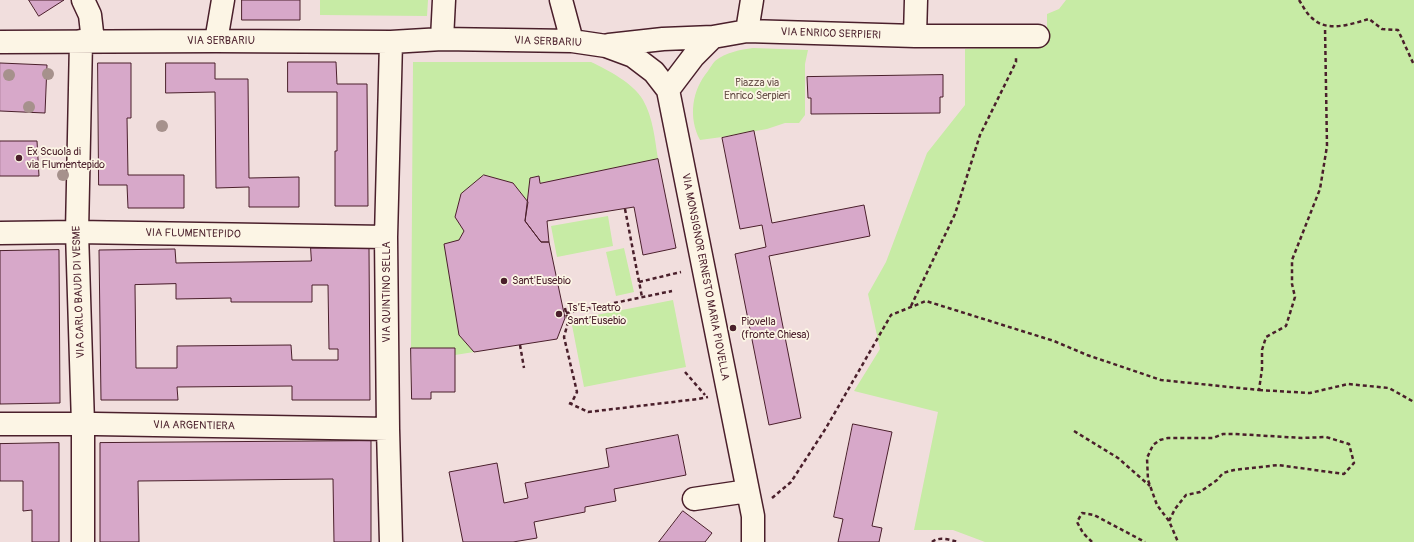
<!DOCTYPE html>
<meta charset="utf-8">
<style>
body{margin:0}
canvas{display:block;background:#f1dedd}
</style>
<canvas width="1414" height="542"></canvas>
<script>
const c = document.querySelector('canvas').getContext('2d');
c.lineJoin = 'round';
function paint(path, color) { c.fillStyle = color; c.fill(path, 'evenodd'); }
function trace(path, color, width, dash) { c.strokeStyle = color; c.lineWidth = width; c.lineCap = dash ? 'butt' : 'round'; c.setLineDash(dash || []); c.stroke(path); }
function drawText(font, color, halo, rows, align = 'center') {
  c.font = font + ' Pangolin,sans-serif'; c.lineWidth = 3.5; c.setLineDash([]); c.textBaseline = 'middle'; c.strokeStyle = halo; c.fillStyle = color; for (const [text, x, y, turn = 0] of rows) {
    c.save(); c.translate(x, y); c.rotate((+turn || 0) * Math.PI / 180); c.textAlign = isNaN(turn) ? turn : align; if (halo) c.strokeText(text, 0, 0); c.fillText(text, 0, 0); c.restore();
  }
}
paint(new Path2D(`
 M 320,0 L 428,0 L 427,16 L 320,15 Z
 M 1066,0 L 1414,0 L 1414,542 L 985,542 L 953,530 L 914,530 L 938,412 L 854,391 L 880,349 L 868,294 L 886,262 L 927,153 L 965,105 L 965,49 L 1047,44 L 1047,14 L 1059,9 Z
 M 753,48 L 808,50 L 805,64 L 805,115 L 799,123 L 785,123 L 767,129 L 722,137 L 700,140 C 688,117 692,90 708,71 C 710,68 713,63 715,61 C 726,52 740,50 753,48 Z
 M 413,62 L 591,62 C 608,70 633,83 643,100 C 653,117 655,140 658,159 L 540,183 L 538,176 L 530,178 L 528,202 L 513,183 L 484,175 L 461,194 L 455,217 L 464,231 L 459,240 L 445,245 L 459,335 L 474,352 L 455,355 L 454,348 L 411,348 Z
 M 608,216 L 613,246 L 557,257 L 551,226 Z
 M 624,248 L 634,292 L 616,296 L 606,252 Z
 M 673,300 L 686,367 L 584,387 L 571,320 Z`), '#c7eba5');
const building = new Path2D(`
 M 29,0 L 64,0 L 39,16 Z
 M 242,0 L 300,0 L 300,20 L 242,20 Z
 M 288,62 L 336,62 L 337,84 L 367,84 L 368,206 L 335,206 L 335,151 L 337,151 L 337,92 L 288,92 Z
 M 0,63 L 47,65 L 45,113 L 0,111 Z
 M 98,63 L 131,63 L 131,118 L 127,118 L 128,175 L 184,175 L 184,208 L 128,208 L 127,185 L 99,185 Z
 M 166,63 L 215,63 L 215,79 L 248,79 L 249,178 L 299,177 L 299,207 L 249,207 L 249,187 L 216,188 L 215,92 L 166,93 Z
 M 943,75 L 943,97 L 940,97 L 940,113 L 811,114 L 811,98 L 808,98 L 807,77 Z
 M 754,131 L 772,223 L 864,205 L 870,236 L 769,256 L 801,418 L 769,425 L 735,254 L 766,247 L 762,225 L 740,229 L 722,138 Z
 M 0,141 L 37,141 L 39,176 L 0,176 Z
 M 658,159 L 676,248 L 643,255 L 634,207 L 547,221 L 549,242 L 541,242 L 525,221 L 530,178 L 539,176 L 540,183 Z
 M 484,175 L 513,183 L 528,202 L 525,221 L 541,242 L 549,242 L 565,318 L 557,339 L 474,352 L 459,335 L 444,244 L 459,240 L 464,231 L 455,217 L 461,194 Z
 M 311,248 L 369,248 L 370,400 L 292,400 L 292,386 L 177,387 L 178,400 L 101,400 L 99,250 L 175,249 L 176,263 L 311,261 ZM 176,284 L 176,299 L 231,298 L 231,302 L 312,302 L 312,285 L 328,285 L 329,349 L 338,349 L 338,360 L 292,360 L 291,345 L 177,346 L 177,368 L 136,368 L 135,285 Z
 M 59,250 L 60,403 L 0,404 L 0,251 Z
 M 411,348 L 455,348 L 455,392 L 431,392 L 431,399 L 412,399 Z
 M 853,424 L 892,432 L 872,526 L 882,528 L 879,542 L 838,542 L 843,519 L 834,517 Z
 M 678,435 L 686,475 L 614,489 L 616,501 L 585,507 L 585,512 L 534,522 L 537,538 L 513,542 L 463,542 L 449,472 L 497,463 L 504,503 L 528,498 L 525,483 L 609,467 L 606,449 Z
 M 371,441 L 371,542 L 334,542 L 333,479 L 138,481 L 139,542 L 100,542 L 100,443 Z
 M 59,443 L 59,542 L 32,542 L 32,510 L 23,511 L 23,481 L 0,481 L 0,444 Z
 M 683,511 L 712,533 L 705,542 L 659,542 Z`);
paint(building, '#d7a8c9');
trace(building, '#4a1f2b', 1);
const minor = new Path2D(`
 M 83,0 L 90,15 L 93,41
 M 561,0 L 572,41
 M 747,31 L 752,0
 M 915,36 L 916,0
 M 442,39 L 444,0
 M 81,41 L 77,232 L 83,424 L 83,542
 M 216,41 L 223,0
 M 0,42 L 216,41 L 391,42 L 442,39 L 572,41 L 606,46 L 633,56 L 654,72 L 668,90 L 753,516 L 753,542
 M 609,45 L 663,39 L 713,37 L 747,31 L 915,36 L 1038,36
 M 668,90 L 693,57 L 713,37
 M 0,233 L 77,232 L 386,237
 M 0,424 L 96,424 L 388,429
 M 694,499 L 748,491
 M 391,542 L 388,429 L 386,237 L 391,42`);
trace(minor, '#4a1f2b', 25);
trace(new Path2D(`
 M 1299,0 C 1303,6 1306,13 1312,18 C 1327,33 1351,24 1369,19 L 1382,29 L 1398,30 L 1414,65
 M 625,209 L 642,297
 M 639,282 L 681,272
 M 911,306 L 955,214 L 980,135 L 1016,62 L 1016,57
 M 565,308 L 568,322 L 564,337 L 577,392 L 571,404
 M 566,313 L 672,291
 M 520,345 L 524,368
 M 685,372 L 705,395
 M 1259,390 L 1310,393 L 1348,384 L 1389,388 L 1414,402
 M 569,403 L 588,412 L 698,399 L 708,397
 M 1074,431 L 1118,458 L 1150,486
 M 772,498 L 791,482 L 826,428 L 891,315 L 926,301 L 1054,341 L 1087,355 L 1161,380 L 1259,390 L 1262,369 L 1262,350 L 1266,337 L 1286,326 L 1295,297 L 1292,284 L 1292,260 L 1320,189 L 1327,146 L 1325,27
 M 1169,521 L 1175,509 L 1186,495 L 1200,492 L 1217,480 L 1223,473 L 1234,470 L 1278,465 L 1344,474 L 1354,463 L 1349,444 L 1326,437 L 1302,438 L 1235,434 L 1223,434 L 1213,438 L 1168,438 L 1160,440 L 1153,445 L 1147,458 L 1148,480 L 1157,505 L 1169,521 L 1178,542
 M 932,542 C 939,536 950,540 958,542
 M 1092,542 L 1083,533 L 1077,522 L 1082,513 L 1094,515 L 1145,542`), '#4a1f2b', 2.5, [4, 3]);
trace(minor, '#fcf5e5', 22);
c.fillStyle = '#a6918c';
for (const [x, y] of [
 [48,74],
 [9,75],
 [29,107],
 [162,126],
 [63,175]
]) { c.beginPath(); c.arc(x, y, 6, 0, 2 * Math.PI); c.fill(); }
for (const [x, y, r, color] of [
 [19,158,4,"#4a1f2b"],
 [504,281,4,"#4a1f2b"],
 [559,314,4,"#4a1f2b"],
 [733,328,4,"#4a1f2b"]
]) { const dot = new Path2D(); dot.arc(x, y, r, 0, 2 * Math.PI); c.fillStyle = color; c.fill(dot); trace(dot, '#fcf5e5', 1.5); }
drawText('11px', '#4a1f2b', '#fcf5e5', [
 ["VIA ENRICO SERPIERI",831,34,2],
 ["VIA SERBARIU",221,41],
 ["VIA SERBARIU",548,42,2],
 ["VIA FLUMENTEPIDO",193,234,1],
 ["VIA MONSIGNOR ERNESTO MARIA PIOVELLA",705,277,79],
 ["VIA CARLO BAUDI DI VESME",79,292,-92],
 ["VIA QUINTINO SELLA",387,292,-90],
 ["VIA ARGENTIERA",194,426,1]
]);
drawText('11px', '#69524a', '#fcf5e5', [
 ["Piazza via",757,83],
 ["Enrico Serpieri",757,96]
]);
drawText('11px', '#4a1f2b', '#fcf5e5', [
 ["Ex Scuola di",27,152],
 ["via Flumentepido",27,165],
 ["Sant'Eusebio",512,281],
 ["Ts’E, Teatro",567,308],
 ["Sant’Eusebio",567,321],
 ["Piovella",741,322],
 ["(fronte Chiesa)",741,335]
], 'left');
</script>
